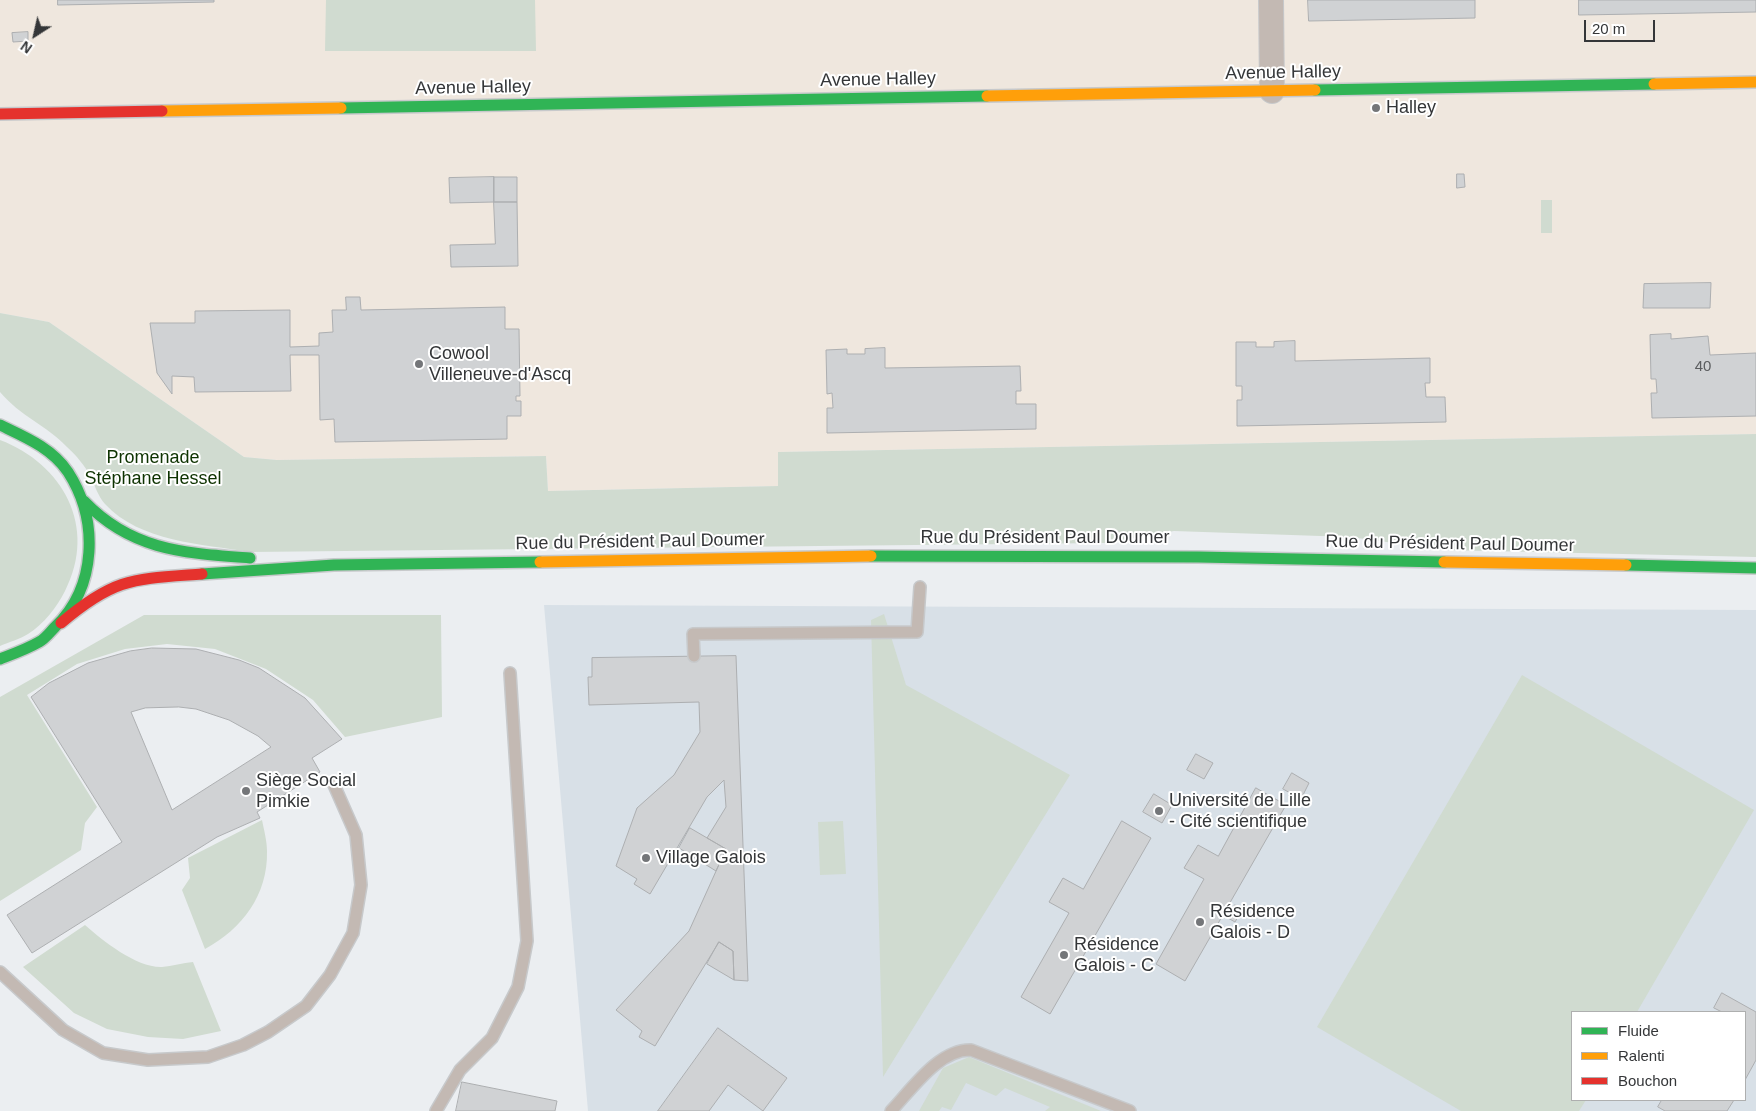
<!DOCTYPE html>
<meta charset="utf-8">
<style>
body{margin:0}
#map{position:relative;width:1756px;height:1111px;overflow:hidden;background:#ebeef1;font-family:Arial,sans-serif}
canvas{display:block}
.legend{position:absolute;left:1571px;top:1011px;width:175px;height:90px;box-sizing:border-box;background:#fff;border:1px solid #aeafaf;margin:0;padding:6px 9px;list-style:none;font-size:15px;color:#343638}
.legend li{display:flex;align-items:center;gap:10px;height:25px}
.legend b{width:25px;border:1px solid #aeafaf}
.north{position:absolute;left:10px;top:10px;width:50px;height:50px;-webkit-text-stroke:4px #fff;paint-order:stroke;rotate:215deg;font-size:14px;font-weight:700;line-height:20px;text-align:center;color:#343638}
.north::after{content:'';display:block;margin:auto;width:18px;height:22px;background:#343638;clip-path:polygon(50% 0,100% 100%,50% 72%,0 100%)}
.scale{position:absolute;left:1584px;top:20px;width:71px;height:22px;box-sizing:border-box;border:2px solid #343638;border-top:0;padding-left:6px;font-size:15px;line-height:18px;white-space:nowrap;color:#343638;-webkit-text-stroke:4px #fff;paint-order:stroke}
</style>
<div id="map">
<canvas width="1756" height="1111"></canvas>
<ul class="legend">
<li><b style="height:6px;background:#30b455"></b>Fluide</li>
<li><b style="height:6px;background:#ff9f0a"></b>Ralenti</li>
<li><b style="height:6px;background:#e5322d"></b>Bouchon</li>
</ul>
<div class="north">N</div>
<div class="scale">20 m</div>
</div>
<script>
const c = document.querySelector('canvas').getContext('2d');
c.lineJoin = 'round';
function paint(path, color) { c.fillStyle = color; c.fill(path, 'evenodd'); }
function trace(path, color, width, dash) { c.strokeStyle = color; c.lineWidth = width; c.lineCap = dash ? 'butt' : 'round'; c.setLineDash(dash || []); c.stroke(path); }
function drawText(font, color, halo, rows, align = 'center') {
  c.font = font + ' Arial,sans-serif'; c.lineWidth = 4; c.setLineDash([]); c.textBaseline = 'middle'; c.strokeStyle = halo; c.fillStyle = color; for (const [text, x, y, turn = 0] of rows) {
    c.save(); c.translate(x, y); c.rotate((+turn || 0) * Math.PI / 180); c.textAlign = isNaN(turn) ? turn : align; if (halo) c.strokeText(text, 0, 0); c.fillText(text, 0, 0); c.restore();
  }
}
paint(new Path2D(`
 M 0,0 L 1756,0 L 1756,434 L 778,452 L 778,486 L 548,491 L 546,456 L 277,460 L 244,457 L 49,322 L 0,313 Z`), '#efe7de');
paint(new Path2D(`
 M 544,605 L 1756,610 L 1756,1111 L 588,1111 ZM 1572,1012 L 1745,1012 L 1745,1100 L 1572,1100 Z`), '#d8e0e7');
paint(new Path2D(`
 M 326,0 L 535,0 L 536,51 L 325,51 Z
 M 1541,200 L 1552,200 L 1552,233 L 1541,233 Z
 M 0,313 L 49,322 L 244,457 L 277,460 L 546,456 L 548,491 L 778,486 L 778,452 L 1756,434 L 1756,557 L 1445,550 L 1350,537 L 1174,531 L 1105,543 L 250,552 C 202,544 140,542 105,504 C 98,496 95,486 91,477 C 85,466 76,455 67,447 C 46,425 20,416 0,392 Z
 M 0,440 C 63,464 98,527 65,591 C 57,607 44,624 28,634 C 20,639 9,642 0,646 Z
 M 884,614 L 906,685 L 1070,775 L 883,1077 L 871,620 Z
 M 144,615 L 441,615 L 442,717 L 345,737 L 313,700 L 266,669 L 215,649 L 167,644 L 125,649 L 77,664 L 27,695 L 97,807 L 85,823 L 81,850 L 0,901 L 0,697 Z
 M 1522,675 L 1754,810 L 1637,1012 L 1572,1012 L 1572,1100 L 1586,1100 L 1579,1111 L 1461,1111 L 1317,1027 Z
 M 262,820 C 264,830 267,841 267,851 C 268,895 242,929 205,949 L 182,890 L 190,878 L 188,858 Z
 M 843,821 L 846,874 L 820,875 L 818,822 Z
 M 85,925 C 103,941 137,968 162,967 C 172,966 183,963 193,962 L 221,1031 L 183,1039 L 148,1037 L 107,1029 L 74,1013 L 23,967 Z
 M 969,1057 L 1101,1111 L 1045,1111 L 1050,1107 L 1005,1088 L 996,1096 L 966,1083 L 951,1110 L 942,1107 L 939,1111 L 919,1111 L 943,1068 Z`), '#d0dbd0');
const building = new Path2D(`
 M 58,0 L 214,0 L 214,2 L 58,5 Z
 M 1308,0 L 1475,0 L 1475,18 L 1309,21 Z
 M 1579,0 L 1756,0 L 1756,12 L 1579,15 Z
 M 28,32 L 28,41 L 13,42 L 12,33 Z
 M 1457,174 L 1464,174 L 1465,187 L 1457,188 Z
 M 494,177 L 494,202 L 450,203 L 449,178 Z
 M 494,177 L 517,177 L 517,202 L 494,202 Z
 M 494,202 L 517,202 L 518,266 L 451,267 L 450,245 L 495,244 Z
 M 1711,283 L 1710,308 L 1643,308 L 1644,284 Z
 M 346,297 L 360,297 L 361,310 L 505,307 L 505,329 L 519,329 L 520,396 L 516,396 L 516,401 L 521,401 L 521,416 L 507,416 L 507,439 L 335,442 L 334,419 L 320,420 L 319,355 L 290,355 L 291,391 L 195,392 L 194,377 L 172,376 L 172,394 L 157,373 L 150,323 L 195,323 L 195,311 L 290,310 L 290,347 L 319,346 L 319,333 L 333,332 L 332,310 L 346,310 Z
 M 1671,334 L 1671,339 L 1708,336 L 1710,355 L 1756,353 L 1756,416 L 1652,418 L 1651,393 L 1657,393 L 1656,379 L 1651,379 L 1650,335 Z
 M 1295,341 L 1295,361 L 1430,358 L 1430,383 L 1425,383 L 1426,397 L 1445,397 L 1446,422 L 1237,426 L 1237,400 L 1242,400 L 1242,386 L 1236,386 L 1236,342 L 1256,342 L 1256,347 L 1274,347 L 1274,342 Z
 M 885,348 L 885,368 L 1020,366 L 1021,391 L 1016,391 L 1016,404 L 1036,404 L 1036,429 L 827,433 L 827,408 L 833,408 L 832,393 L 827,394 L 826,350 L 847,349 L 847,354 L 865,354 L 865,349 Z
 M 152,648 L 196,649 L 239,660 L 259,668 L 305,698 L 342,739 L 312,758 L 320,772 L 257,812 L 260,818 L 217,837 L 32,953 L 7,915 L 122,842 L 31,697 L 49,683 L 88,663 L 130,651 ZM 179,707 L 196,709 L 229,720 L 258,736 L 271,747 L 172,810 L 131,712 L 145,708 Z
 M 736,656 L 748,981 L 734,980 L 733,951 L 719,942 L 655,1046 L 639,1037 L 642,1031 L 616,1010 L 689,931 L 726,849 L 707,838 L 726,807 L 724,780 L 707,797 L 650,894 L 634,884 L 637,879 L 616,866 L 637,808 L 674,775 L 700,732 L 699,702 L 589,705 L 588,677 L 592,677 L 592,658 Z
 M 1196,754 L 1213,763 L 1204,779 L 1187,770 Z
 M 1292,773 L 1309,783 L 1301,799 L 1283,789 Z
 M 1256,788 L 1286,805 L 1185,981 L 1156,964 L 1204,879 L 1184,868 L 1198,845 L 1218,856 Z
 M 1154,794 L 1172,805 L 1162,823 L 1143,812 Z
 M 1122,821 L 1151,838 L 1050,1014 L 1021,997 L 1069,913 L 1049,902 L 1063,878 L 1083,889 Z
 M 690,828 L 726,849 L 716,871 L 679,848 Z
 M 1235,905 L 1242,910 L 1235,922 L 1228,918 Z
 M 719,942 L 733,951 L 734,980 L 707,964 Z
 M 1722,993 L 1756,1012 L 1756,1060 L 1745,1080 L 1745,1012 L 1722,1012 L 1714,1008 Z
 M 718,1028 L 787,1078 L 763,1111 L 728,1085 L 709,1111 L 658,1111 Z
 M 462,1082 L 557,1101 L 555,1111 L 456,1111 Z
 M 1662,1100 L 1734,1100 L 1727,1111 L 1665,1111 L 1658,1107 Z`);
paint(building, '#d0d2d4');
trace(building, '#adafb1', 1);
const lane = new Path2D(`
 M 694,656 L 693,634 L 917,632 L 920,587
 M 0,972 L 63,1030 L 103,1053 L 148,1060 L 208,1057 L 243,1045 L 268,1032 L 306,1006 L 330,975 L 353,933 L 361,885 L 356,835 L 334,785
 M 436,1111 L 460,1070 L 492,1038 L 518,987 L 527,941 L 510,673
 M 891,1111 C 912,1089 939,1049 971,1050 L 1130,1111`);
const street = new Path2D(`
 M 1271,0 L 1272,91`);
const fast = new Path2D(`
 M 1315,90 L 1654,84
 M 341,108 L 987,96
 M 0,425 C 25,437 52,448 68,472 C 99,520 97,587 55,627 C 50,632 45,639 39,642 C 27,649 13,654 0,659
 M 84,501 C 132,551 185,553 250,558
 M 871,556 L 1198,557 L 1444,562
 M 1626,565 L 1756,568
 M 202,574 L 334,565 L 540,562`);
const slow = new Path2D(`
 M 1654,84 L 1756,82
 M 987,96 L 1315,90
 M 162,111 L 341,108
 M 540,562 L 871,556
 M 1444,562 L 1626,565`);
const jam = new Path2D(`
 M 0,114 L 162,111
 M 61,623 C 115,577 134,579 202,574`);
trace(lane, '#c7c9cb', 14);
trace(street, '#c7c9cb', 26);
trace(fast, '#c7c9cb', 14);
trace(slow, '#c7c9cb', 14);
trace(jam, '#c7c9cb', 14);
trace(lane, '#c3b9b3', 11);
trace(street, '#c3b9b3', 24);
trace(fast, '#30b455', 11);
trace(slow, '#ff9f0a', 11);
trace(jam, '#e5322d', 11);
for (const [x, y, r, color] of [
 [1376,108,5,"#747679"],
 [419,364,5,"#747679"],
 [246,791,5,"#747679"],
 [1159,811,5,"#747679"],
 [646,858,5,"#747679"],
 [1200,922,5,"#747679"],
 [1064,955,5,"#747679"]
]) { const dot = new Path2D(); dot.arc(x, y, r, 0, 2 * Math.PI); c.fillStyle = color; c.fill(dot); trace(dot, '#fff', 2); }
drawText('15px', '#5b5d5f', null, [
 ["40",1703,367]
]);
drawText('18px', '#343638', '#fff', [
 ["Avenue Halley",1283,73,-1],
 ["Avenue Halley",878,80,-1],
 ["Avenue Halley",473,88,-1],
 ["Rue du Président Paul Doumer",1045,538],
 ["Rue du Président Paul Doumer",640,542,-1],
 ["Rue du Président Paul Doumer",1450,544,1]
]);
drawText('18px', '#343638', '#fff', [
 ["Halley",1386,108],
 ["Cowool",429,354],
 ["Villeneuve-d'Ascq",429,375],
 ["Siège Social",256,781],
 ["Pimkie",256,802],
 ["Université de Lille",1169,801],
 ["‐ Cité scientifique",1169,822],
 ["Village Galois",656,858],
 ["Résidence",1210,912],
 ["Galois - D",1210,933],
 ["Résidence",1074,945],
 ["Galois - C",1074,966]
], 'left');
drawText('18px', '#0e3301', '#fff', [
 ["Promenade",153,458],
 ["Stéphane Hessel",153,479]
]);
</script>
